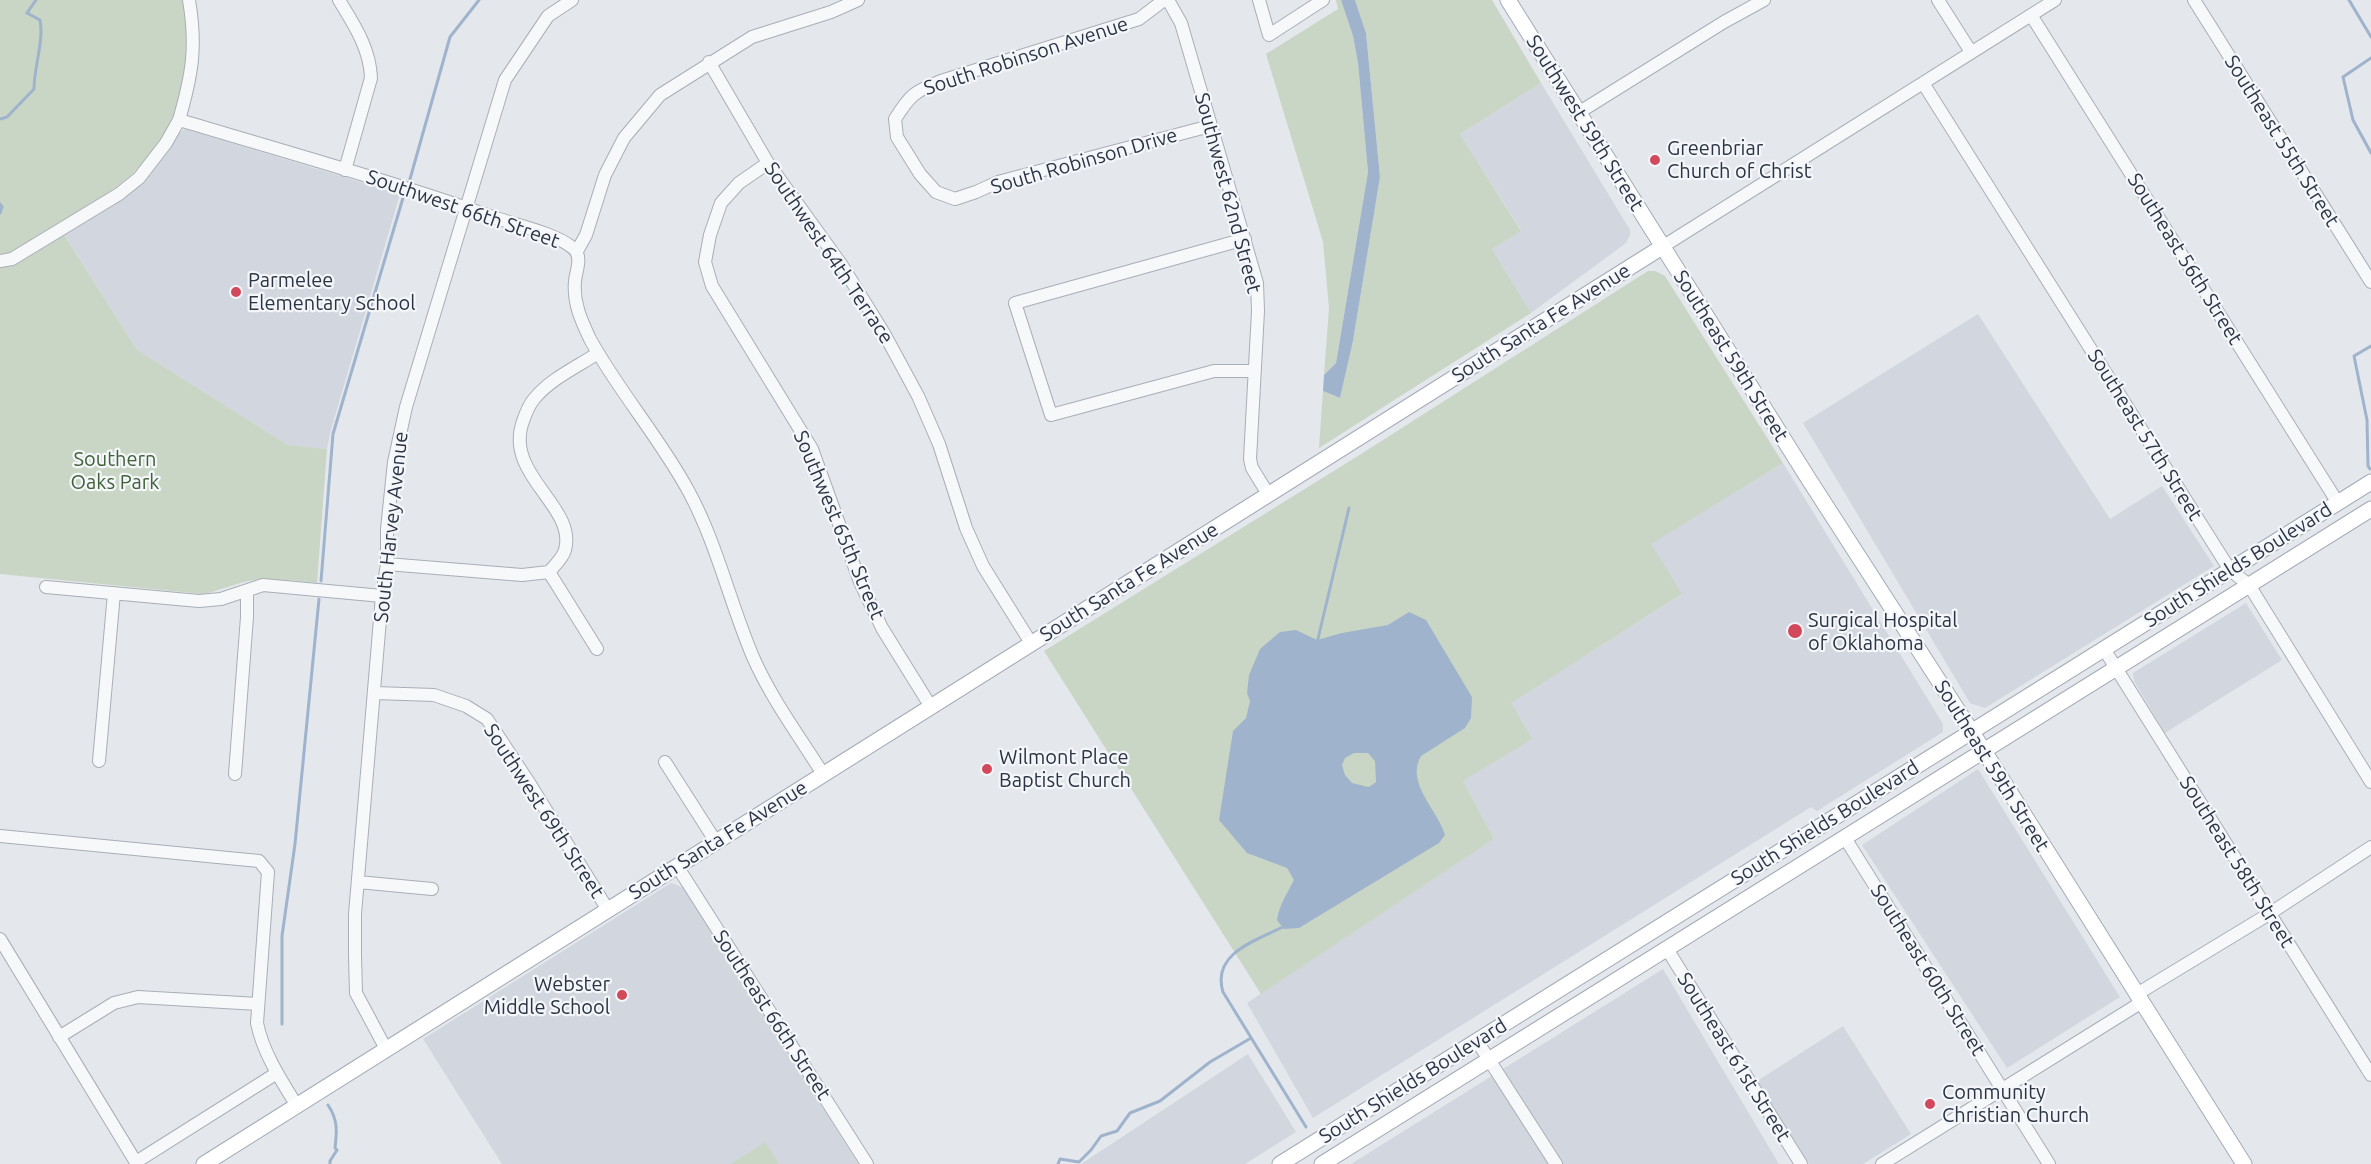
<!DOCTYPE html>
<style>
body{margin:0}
canvas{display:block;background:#e4e7ec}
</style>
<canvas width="2371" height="1164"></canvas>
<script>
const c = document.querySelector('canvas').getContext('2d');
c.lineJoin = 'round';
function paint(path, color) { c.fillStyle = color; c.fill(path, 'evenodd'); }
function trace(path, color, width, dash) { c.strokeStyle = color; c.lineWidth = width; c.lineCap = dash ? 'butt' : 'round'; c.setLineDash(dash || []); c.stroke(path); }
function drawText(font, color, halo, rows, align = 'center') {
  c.font = font + ' Ubuntu,sans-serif'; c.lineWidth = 4.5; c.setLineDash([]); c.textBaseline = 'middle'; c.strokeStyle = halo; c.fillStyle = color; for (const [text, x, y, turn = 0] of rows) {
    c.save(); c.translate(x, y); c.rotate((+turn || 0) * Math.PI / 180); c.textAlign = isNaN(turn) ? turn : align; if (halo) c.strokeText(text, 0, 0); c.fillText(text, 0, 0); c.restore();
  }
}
paint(new Path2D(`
 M 1541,83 L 1630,230 L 1630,235 L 1626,243 L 1531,313 L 1492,249 L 1521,230 L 1460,134 Z
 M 185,129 L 400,194 L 330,433 L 327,449 L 288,445 L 137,350 L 64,234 L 116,203 L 131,191 L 157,165 L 176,134 Z
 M 1978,314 L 2110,519 L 2162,486 L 2214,566 L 1985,708 L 1970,703 L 1803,423 Z
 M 1783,463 L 1943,724 L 1943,732 L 1817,811 L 1811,807 L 1313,1118 L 1247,1003 L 1494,839 L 1463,781 L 1531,739 L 1510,703 L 1681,595 L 1650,544 Z
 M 2246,603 L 2282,660 L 2165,733 L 2134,681 L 2133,673 Z
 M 1978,769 L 2120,997 L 2007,1068 L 1862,845 Z
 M 671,883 L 684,888 L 858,1164 L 502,1164 L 423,1039 Z
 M 1663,969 L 1779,1164 L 1351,1164 Z
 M 1843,1026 L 1911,1134 L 1863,1164 L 1809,1164 L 1757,1081 Z
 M 1248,1054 L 1296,1132 L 1245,1164 L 1081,1164 Z`), '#d2d6de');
paint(new Path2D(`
 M 0,0 L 183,0 C 186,22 189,42 187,64 C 184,104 160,149 130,176 C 108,195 82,209 58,225 L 137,350 L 288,445 L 327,449 L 317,583 C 294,581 272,577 249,581 C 233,584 219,591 203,594 L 0,574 Z
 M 1336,0 L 1341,0 L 1353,36 L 1358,63 L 1368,172 L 1336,363 L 1324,375 L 1329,308 L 1323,242 L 1266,54 L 1338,9 Z
 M 1355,0 L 1492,0 L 1541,83 L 1460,134 L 1521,231 L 1492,249 L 1531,313 L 1319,448 L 1323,391 L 1340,398 L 1353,341 L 1380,177 L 1366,33 Z
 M 1648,271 L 1655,271 L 1665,276 L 1783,463 L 1651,544 L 1682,594 L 1511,703 L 1532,739 L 1463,781 L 1494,839 L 1261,994 L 1044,651 L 1361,454 Z
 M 765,1142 L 779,1164 L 731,1164 Z`), '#c9d6c5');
paint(new Path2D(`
 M 1341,0 L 1355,0 L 1366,33 L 1380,177 L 1353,341 L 1340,398 L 1323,391 L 1324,375 L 1336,363 L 1368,172 L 1358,63 L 1353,36 Z
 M 1409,612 L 1426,620 L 1472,697 L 1471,718 L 1465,728 L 1421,756 C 1405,783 1438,810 1445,835 L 1439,843 L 1299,928 L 1284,929 L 1277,920 C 1279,905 1287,894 1294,880 L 1287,868 L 1247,853 L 1219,820 L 1233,731 L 1246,718 L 1250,701 L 1247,693 L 1249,675 L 1260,649 L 1280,632 L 1296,630 L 1317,640 L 1342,633 L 1388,625 ZM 1354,753 L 1368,753 L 1375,761 L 1376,782 L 1369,787 L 1352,783 L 1345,775 L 1342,765 L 1345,758 Z`), '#9fb4cc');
trace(new Path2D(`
 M 2349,0 L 2371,37
 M 2371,58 L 2343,77 L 2353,120 L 2371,153
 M 0,119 L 7,117 L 34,89 C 34,67 44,41 40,20 L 27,13 L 36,0
 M 410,179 L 450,37 L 479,0
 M 0,204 L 2,207 L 0,213
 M 2370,469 L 2368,466 L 2367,420 L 2354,356 L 2371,346
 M 321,581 L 333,434 L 403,198
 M 1317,643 L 1349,508
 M 1285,926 C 1257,940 1211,953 1223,992 L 1306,1127
 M 282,1024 L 282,936 L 295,844 L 319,599
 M 328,1105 C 338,1120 337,1131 335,1148 L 337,1150 L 330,1161 L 330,1164
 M 1058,1164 L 1060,1159 L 1079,1162 L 1091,1150 L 1101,1136 L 1117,1131 L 1130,1113 L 1160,1101 L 1210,1062 L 1251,1038`), '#9fb4cc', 3);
const minor = new Path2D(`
 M 189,0 C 197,47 192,75 179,120 C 284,151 390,181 493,217 C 516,225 555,233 573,248 C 583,256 576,271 575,281 C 573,303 581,320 590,339 C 619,392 660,438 689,492 C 717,544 730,603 753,657 C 771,698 799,736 823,774
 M 339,0 C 354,25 370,48 371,78 L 345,170
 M 1164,0 L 1139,19 L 941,81 C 915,91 910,95 895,119 L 897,137 L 920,174 L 936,192 L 955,199 L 976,192 L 998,182 L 1210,126
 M 1168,0 L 1181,23 L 1257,283 L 1258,311 L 1250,459 L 1252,468 L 1268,494
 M 1259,0 L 1269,35 L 1323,0
 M 1938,0 L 1971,52
 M 2194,0 L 2371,282
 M 2031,15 L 2338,503
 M 709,62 L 768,163 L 841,264 L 885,335 L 918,396 L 939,444 L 966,528 L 983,566 L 1031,643
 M 1923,83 L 2230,570 L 2249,585 L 2371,782
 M 1578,113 L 1724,22 L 1764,0
 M 768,163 L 739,183 L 721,203 L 710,235 L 705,262 L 712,286 L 812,449 L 860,582 L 882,628 L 931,707
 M 1245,239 L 1015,303 L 1051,415 L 1214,371 L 1255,371
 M 1662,247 L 2055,0
 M 577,251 L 586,235 L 605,175 L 624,138 L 660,95 L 752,37 L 831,12 L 858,0
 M 0,261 L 12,259 L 119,194 L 139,178 L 166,143 L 179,120
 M 387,564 L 522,575 L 549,572 C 554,566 563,558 565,550 C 577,507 506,476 522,424 C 525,415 528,406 534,399 C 550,379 577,367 598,353
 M 549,572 L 597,649
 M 46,587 L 199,601 L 221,599 L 263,585 L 382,596
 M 2104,649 L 2371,1075
 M 375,693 L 434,695 L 466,706 L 487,719 L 528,781 L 608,910
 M 99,761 L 114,593
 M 665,762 L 716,842
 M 235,774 L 247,617 L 247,591
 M 0,836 L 259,861 L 268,872 L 257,1023 C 263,1053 281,1080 297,1106
 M 1845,838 L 2049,1164
 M 677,866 L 867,1164
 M 358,882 L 432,889
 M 0,939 L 137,1164
 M 1667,949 L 1801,1164
 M 2137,994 L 2269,914 L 2371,847
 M 59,1037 L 114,1003 L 138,997 L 258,1004
 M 1477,1041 L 1556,1164
 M 386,1049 L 356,993 L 355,956 L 355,914 L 382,596 L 387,564 L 387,529 L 394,462 L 406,407 L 505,80 L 548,16 L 572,0
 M 136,1162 L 277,1073
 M 1882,1164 L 2142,1002`);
const major = new Path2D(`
 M 1508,0 L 1808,478 L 1984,751 L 2244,1164
 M 204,1164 L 1662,247
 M 1280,1164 L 2371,482
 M 1322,1164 L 2371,509`);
trace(minor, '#a9aeb7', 14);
trace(major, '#a3abb8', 17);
trace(minor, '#f7f8fa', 12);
trace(major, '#fff', 15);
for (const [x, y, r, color] of [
 [1655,160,6,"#d1495b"],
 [236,292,6,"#d1495b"],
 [1795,631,8,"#d1495b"],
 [987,769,6,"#d1495b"],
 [622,995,6,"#d1495b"],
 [1930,1104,6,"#d1495b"]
]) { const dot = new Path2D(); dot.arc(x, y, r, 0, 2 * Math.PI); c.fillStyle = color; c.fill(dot); trace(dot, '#f4f6f9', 2); }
drawText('20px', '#2b3445', '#f4f6f9', [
 ["South Robinson Avenue",1026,56,-18],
 ["Southwest 59th Street",1585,123,58],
 ["Southeast 55th Street",2282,141,58],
 ["South Robinson Drive",1084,161,-16],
 ["Southwest 62nd Street",1228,193,75],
 ["Southwest 66th Street",463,209,19],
 ["Southwest 64th Terrace",829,253,56],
 ["Southeast 56th Street",2185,259,58],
 ["South Santa Fe Avenue",1541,323,-32],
 ["Southeast 59th Street",1731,356,58],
 ["Southeast 57th Street",2145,435,58],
 ["Southwest 65th Street",839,525,67],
 ["South Harvey Avenue",391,527,-84],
 ["South Shields Boulevard",2238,565,-32],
 ["South Santa Fe Avenue",1129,582,-32],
 ["Southeast 59th Street",1992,766,58],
 ["Southwest 69th Street",544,811,57],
 ["South Shields Boulevard",1825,823,-32],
 ["South Santa Fe Avenue",718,840,-32],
 ["Southeast 58th Street",2237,862,58],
 ["Southeast 60th Street",1928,970,58],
 ["Southeast 66th Street",772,1015,57],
 ["Southeast 61st Street",1734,1057,58],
 ["South Shields Boulevard",1413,1081,-32]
]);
drawText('20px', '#2b3445', '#f4f6f9', [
 ["Greenbriar",1667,148],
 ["Church of Christ",1667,171],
 ["Parmelee",248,280],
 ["Elementary School",248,303],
 ["Surgical Hospital",1808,620],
 ["of Oklahoma",1808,643],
 ["Wilmont Place",999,757],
 ["Baptist Church",999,780],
 ["Webster",610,984,"right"],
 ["Middle School",610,1007,"right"],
 ["Community",1942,1092],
 ["Christian Church",1942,1115]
], 'left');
drawText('20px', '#3f6138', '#f4f6f9', [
 ["Southern",115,459],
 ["Oaks Park",115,482]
]);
</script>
